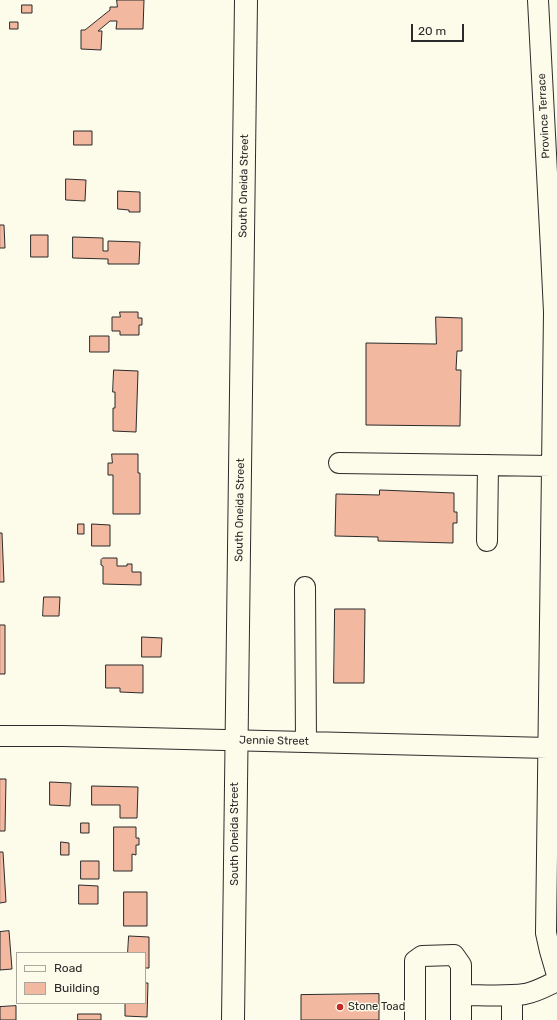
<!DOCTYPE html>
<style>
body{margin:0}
#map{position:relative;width:557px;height:1020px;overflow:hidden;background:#fdfbea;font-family:Rubik,sans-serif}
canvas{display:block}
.legend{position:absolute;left:16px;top:952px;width:130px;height:52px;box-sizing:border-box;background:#fdfbea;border:1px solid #a9a89e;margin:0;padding:5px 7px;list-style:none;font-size:12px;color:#2b2b2b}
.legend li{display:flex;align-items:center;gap:8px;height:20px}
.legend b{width:20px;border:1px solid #a9a89e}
.scale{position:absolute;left:411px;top:24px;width:53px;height:18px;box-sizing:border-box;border:2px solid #2b2b2b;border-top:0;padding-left:5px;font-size:12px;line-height:14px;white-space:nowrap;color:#2b2b2b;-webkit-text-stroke:3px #fdfbea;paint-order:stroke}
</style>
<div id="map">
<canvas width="557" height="1020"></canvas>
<ul class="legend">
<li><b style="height:5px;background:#fdfbea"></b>Road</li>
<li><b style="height:11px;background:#f2b8a0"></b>Building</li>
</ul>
<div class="scale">20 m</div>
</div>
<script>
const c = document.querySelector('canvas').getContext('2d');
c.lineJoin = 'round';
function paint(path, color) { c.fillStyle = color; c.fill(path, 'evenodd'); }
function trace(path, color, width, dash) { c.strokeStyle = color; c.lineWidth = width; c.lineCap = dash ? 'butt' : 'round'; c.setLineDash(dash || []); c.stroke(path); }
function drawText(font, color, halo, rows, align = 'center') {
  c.font = font + ' Rubik,sans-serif'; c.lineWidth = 3; c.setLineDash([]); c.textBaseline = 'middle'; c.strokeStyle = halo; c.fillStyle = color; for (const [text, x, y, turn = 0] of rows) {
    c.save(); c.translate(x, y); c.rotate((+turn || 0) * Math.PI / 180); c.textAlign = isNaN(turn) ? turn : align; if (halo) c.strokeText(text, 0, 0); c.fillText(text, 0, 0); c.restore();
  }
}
const building = new Path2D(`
 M 117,0 L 144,0 L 143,29 L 116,29 L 117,21 L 110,21 L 98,31 L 102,31 L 101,50 L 81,49 L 81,30 L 85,30 L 110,10 L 110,7 L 117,7 Z
 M 22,5 L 32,5 L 32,13 L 22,13 Z
 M 10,22 L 18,22 L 18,29 L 10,29 Z
 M 74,131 L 92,131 L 92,145 L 74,145 Z
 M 66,179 L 86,180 L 85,201 L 66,200 Z
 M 118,191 L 140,192 L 140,212 L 129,212 L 129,210 L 118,209 Z
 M 0,225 L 4,225 L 5,248 L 0,248 Z
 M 31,235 L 48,235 L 48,257 L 31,257 Z
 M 73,237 L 103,238 L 103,251 L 108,251 L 108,241 L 140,242 L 139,264 L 108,264 L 108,259 L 73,258 Z
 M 120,312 L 138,312 L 138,318 L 142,318 L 142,325 L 139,325 L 139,335 L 120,335 L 120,331 L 112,331 L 112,317 L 120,317 Z
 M 436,317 L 462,318 L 462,351 L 457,351 L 456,370 L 461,370 L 460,426 L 366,425 L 366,343 L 436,344 Z
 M 90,336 L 109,336 L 109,352 L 90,352 Z
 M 114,370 L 138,371 L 136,432 L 113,431 L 113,408 L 115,408 L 115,392 L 113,392 Z
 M 112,454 L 138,454 L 138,473 L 140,473 L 140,514 L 113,514 L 113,475 L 108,475 L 108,463 L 112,463 Z
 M 380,490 L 454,493 L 454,512 L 457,512 L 457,523 L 453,523 L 453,543 L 378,541 L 378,537 L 335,536 L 336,494 L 379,495 Z
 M 78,524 L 84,524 L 84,534 L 78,534 Z
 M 92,524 L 110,525 L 110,546 L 92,546 Z
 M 0,533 L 2,533 L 4,582 L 0,582 Z
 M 103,558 L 117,558 L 117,566 L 127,566 L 127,564 L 132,564 L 132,572 L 141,572 L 141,585 L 103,584 L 103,566 L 101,565 L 101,560 Z
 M 44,597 L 60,597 L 59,616 L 43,616 Z
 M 335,609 L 365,609 L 364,683 L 334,683 Z
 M 0,625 L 5,625 L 5,674 L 0,674 Z
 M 142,637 L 162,638 L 161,657 L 142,657 Z
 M 106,665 L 143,665 L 143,693 L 120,692 L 120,688 L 106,688 Z
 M 0,779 L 6,779 L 5,831 L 0,831 Z
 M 50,782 L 71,783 L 70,806 L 50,805 Z
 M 92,786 L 138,787 L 137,818 L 120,818 L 120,805 L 92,805 Z
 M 81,823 L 89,823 L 89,833 L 81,833 Z
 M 114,827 L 136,827 L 136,838 L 139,838 L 139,845 L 136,845 L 136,855 L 132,854 L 132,871 L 114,871 Z
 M 61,842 L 69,843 L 69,855 L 61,855 Z
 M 0,852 L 3,852 L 6,902 L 0,903 Z
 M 81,861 L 99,861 L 99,879 L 81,879 Z
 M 79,885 L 98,886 L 98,904 L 79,904 Z
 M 124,892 L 147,892 L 147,926 L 124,926 Z
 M 9,931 L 12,969 L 0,970 L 0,932 Z
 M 129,936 L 149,937 L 149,968 L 145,968 L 145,953 L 128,953 Z
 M 145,983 L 148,983 L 147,1017 L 125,1016 L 125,1003 L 145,1003 Z
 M 379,994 L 379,1020 L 301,1020 L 301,995 Z
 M 16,1006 L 16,1020 L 0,1020 L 0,1007 Z
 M 78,1014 L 101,1014 L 101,1020 L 78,1020 Z`);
paint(building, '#f2b8a0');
trace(building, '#2b2b2b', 1);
const minor = new Path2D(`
 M 538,0 L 551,250 L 554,312 L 546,933 L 550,951 L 557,975
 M 339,463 L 552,466
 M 487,541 L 488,465
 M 305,587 L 306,742
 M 0,736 L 63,736 L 548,748
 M 461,995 L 461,1020
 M 512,995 L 512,1020
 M 415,1020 L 415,961 L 422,956 L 454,955 L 461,965 L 461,995 C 481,995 505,997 525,994 C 536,992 547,986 557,981`);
const highway = new Path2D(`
 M 233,1020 L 246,0`);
trace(minor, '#2b2b2b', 22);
trace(highway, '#2b2b2b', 24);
trace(minor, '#fdfbea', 20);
trace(highway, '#fdfbea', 22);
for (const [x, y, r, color] of [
 [340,1007,4,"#c62828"]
]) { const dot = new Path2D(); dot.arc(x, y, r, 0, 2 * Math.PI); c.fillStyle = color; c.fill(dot); trace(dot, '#fdfbea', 1.5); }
drawText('11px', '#2b2b2b', '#fdfbea', [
 ["Province Terrace",544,116,-93],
 ["South Oneida Street",244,186,-89],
 ["South Oneida Street",240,510,-89],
 ["Jennie Street",274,741,1],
 ["South Oneida Street",235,834,-90]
]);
drawText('11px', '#2b2b2b', '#fdfbea', [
 ["Stone Toad",348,1007]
], 'left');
</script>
